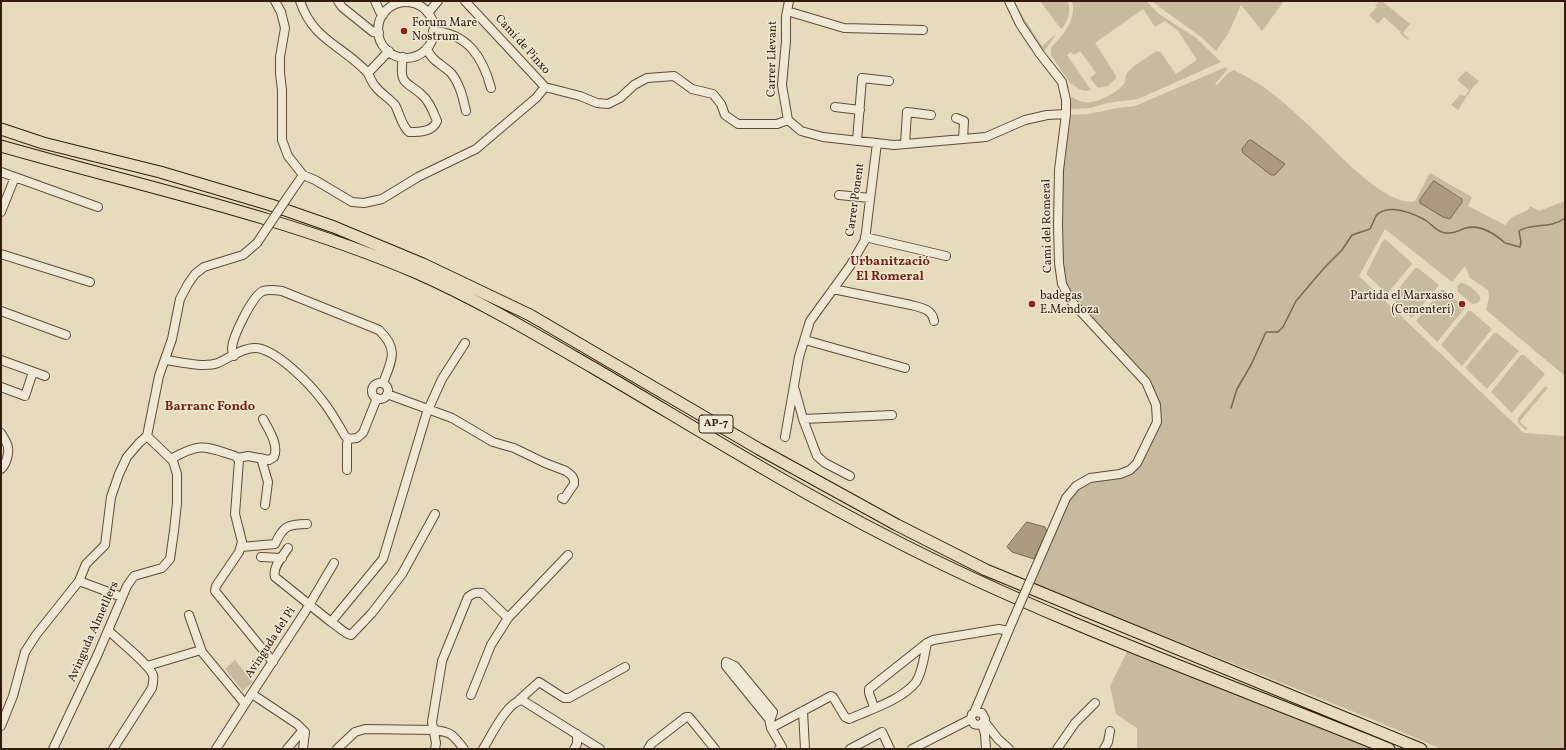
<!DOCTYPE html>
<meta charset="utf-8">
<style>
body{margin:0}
#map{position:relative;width:1566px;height:750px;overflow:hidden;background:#e6dbbd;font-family:Vollkorn,serif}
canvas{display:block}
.frame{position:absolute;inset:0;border:2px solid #331b09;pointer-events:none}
</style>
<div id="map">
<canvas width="1566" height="750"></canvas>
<div class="frame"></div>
</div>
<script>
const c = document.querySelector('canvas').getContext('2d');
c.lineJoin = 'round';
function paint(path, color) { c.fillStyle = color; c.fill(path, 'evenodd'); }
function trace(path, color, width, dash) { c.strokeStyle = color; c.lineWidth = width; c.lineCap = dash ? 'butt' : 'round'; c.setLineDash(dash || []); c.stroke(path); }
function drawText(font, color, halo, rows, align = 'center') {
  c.font = font + ' Vollkorn,serif'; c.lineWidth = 3; c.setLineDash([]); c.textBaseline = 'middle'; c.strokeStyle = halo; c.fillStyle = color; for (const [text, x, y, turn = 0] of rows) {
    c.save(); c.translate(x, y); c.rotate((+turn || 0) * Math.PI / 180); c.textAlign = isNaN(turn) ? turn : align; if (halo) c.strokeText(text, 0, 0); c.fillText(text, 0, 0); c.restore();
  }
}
paint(new Path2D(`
 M 1013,1 L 1042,46 L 1056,34 L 1043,53 L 1022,25 Z
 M 1040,1 L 1068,1 C 1071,12 1069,20 1061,29 Z
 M 1072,1 L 1146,1 L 1159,14 L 1196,38 L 1221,62 L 1138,99 L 1107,103 L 1091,108 L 1069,109 L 1069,101 L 1072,97 C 1076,99 1080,102 1084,102 C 1094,105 1120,92 1125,82 C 1126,79 1125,76 1127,73 C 1134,64 1146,59 1155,52 L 1158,51 L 1161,53 L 1176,74 L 1197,60 L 1178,31 L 1165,21 L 1155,27 L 1143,9 L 1095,43 L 1116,76 L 1116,78 L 1108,86 L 1098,88 L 1090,78 L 1096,73 L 1080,51 L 1074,55 L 1071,52 L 1067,55 L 1091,90 L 1086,91 L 1079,89 L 1069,82 L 1051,55 L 1051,48 C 1063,34 1077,21 1072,1 Z
 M 1153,1 L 1284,1 L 1262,31 L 1241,5 L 1228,34 L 1216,51 L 1201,37 L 1158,6 Z
 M 1380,1 L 1382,1 L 1410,24 L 1403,33 L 1409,39 L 1408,40 L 1400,33 L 1401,32 L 1384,17 L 1378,24 L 1369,15 L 1377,7 L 1375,5 Z
 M 1226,67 L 1227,70 L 1215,84 L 1217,85 L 1227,74 L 1234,70 C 1247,77 1261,84 1273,94 C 1291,108 1307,124 1323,139 C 1340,156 1389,208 1415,201 L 1430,173 L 1472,197 L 1468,206 L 1505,225 L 1512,217 L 1528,210 L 1530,206 L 1539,211 L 1565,201 L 1565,376 L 1486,310 L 1489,297 L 1488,290 L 1470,278 L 1465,266 L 1452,282 L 1385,229 L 1359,276 L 1524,433 L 1565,436 L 1565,749 L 1441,749 L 1369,718 L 1032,583 L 1066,504 L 1075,491 L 1085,484 L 1096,480 L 1120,477 L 1149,448 L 1158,431 L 1161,418 L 1147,379 L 1133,360 L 1131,362 L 1072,298 L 1067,289 L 1062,266 L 1062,174 L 1070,115 L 1088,114 L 1117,108 L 1135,106 ZM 1434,181 L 1462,198 L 1462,202 L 1452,217 Z
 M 1466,71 L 1479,81 L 1470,91 L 1458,110 L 1451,105 L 1460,95 L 1465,96 L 1469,90 L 1457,80 Z
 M 1385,239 L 1412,263 L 1412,264 L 1387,294 L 1366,274 L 1382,242 Z
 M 1415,268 L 1418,268 L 1439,285 L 1412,318 L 1391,298 Z
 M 1461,283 C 1466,283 1478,291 1480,297 C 1481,299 1480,301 1478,303 L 1472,304 L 1458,292 L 1457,286 Z
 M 1441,290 L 1444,290 L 1465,308 L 1437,342 L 1416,321 Z
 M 1468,311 L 1471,311 L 1492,329 L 1462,366 L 1441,345 Z
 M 1494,333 L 1497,333 L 1519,351 L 1487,389 L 1465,368 Z
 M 1521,355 L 1524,355 L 1545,374 L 1512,413 L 1491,392 Z
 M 1545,386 L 1548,388 L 1520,421 L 1521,423 L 1528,429 L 1525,430 L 1518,423 L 1518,418 Z
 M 1127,652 L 1177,672 L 1293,716 L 1371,749 L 1137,749 L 1137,728 L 1116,714 L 1110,686 Z
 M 235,660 L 253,682 L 243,691 L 225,669 Z`), '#c8ba9e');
const water = new Path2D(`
 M 1251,140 L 1285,164 L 1275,175 L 1271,175 L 1243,153 L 1242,149 L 1248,141 Z
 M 1434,181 L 1462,199 L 1462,202 L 1450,219 L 1443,217 L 1420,203 L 1420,200 Z
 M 1027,522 L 1045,527 L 1047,532 L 1034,559 L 1012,552 L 1007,547 Z`);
paint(water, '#a99a80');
trace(water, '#7a6750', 1);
trace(new Path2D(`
 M 1231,408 L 1237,389 L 1251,365 L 1266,332 L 1278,332 L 1283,327 L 1296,301 L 1325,267 L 1342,250 L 1352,235 L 1370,229 C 1372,225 1374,220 1376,216 C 1387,202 1416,214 1428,222 C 1433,226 1439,233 1446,233 C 1456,234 1458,230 1466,228 C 1481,224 1495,234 1505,243 C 1510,244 1515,246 1520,247 L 1521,242 L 1519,231 C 1532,222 1550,230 1565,218`), '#7a6750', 1.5);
const minor = new Path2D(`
 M 275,1 L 281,12 L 285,28 L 280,57 L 280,73 L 282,90 L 282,140 L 288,156 L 303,175 L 315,180 L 352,202 L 364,203 L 382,199 L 418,177 L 476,149 L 536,98 L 545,87
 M 300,1 C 313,40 340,44 366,71 C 370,75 371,82 375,86 C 380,93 389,98 395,105 C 400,114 401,125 409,132 C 419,132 433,132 437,121 C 434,114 431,105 425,98 C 409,80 398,89 403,57
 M 338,1 L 342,7 L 373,32 L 379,33
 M 375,1 L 380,12 L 383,15
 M 465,1 L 545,87
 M 789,1 L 786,16 L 786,41 L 782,85 L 788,120 L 801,131 L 823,137 L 894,145 L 986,137 L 1025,120 L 1047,115 L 1066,114
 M 1009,1 L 1020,24 L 1040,54 L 1062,82 L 1066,100 L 1066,114 L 1059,170 L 1058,225 L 1059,263 L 1062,284 L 1071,301 L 1146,382 L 1156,405 L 1157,422 L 1137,463 L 1130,470 L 1120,474 L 1090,478 L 1076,486 L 1066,498 L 1036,567
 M378 30a28 28 0 1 1 56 0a28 28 0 1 1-56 0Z
 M 787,11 L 844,28 L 923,30
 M 428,13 L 438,1
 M 433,31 C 468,33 483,58 491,88
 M 427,48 C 430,60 443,65 451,73 C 460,84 463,98 466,111
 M 368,73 L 389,51
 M 545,87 L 580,96 L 597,103 L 608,104 L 620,98 L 634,85 L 647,78 L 674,76 L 692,89 L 713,94 L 721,104 L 725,115 L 738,124 L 777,124 L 788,120
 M 835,107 L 860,110
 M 956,118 L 964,121 L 963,139
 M 857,141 L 862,78 L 889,81
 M 905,144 L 907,112 L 931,115
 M 1,172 L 98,207
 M 289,195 L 303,175
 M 839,195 L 870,198
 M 1,212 L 15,177
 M 865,237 L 946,256
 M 1,254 L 90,282
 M 833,289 L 911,305 C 922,308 932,309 934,321
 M 1,311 L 66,335
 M 805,340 L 905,368
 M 234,356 C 233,354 232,352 232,349 C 232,338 252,296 263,291 C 269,289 276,290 282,291 L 379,330 C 399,349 392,360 383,383
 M 1,360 L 45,376
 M 166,360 C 180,362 204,368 218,363 C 229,358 242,348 255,348 C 275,348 310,384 322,400 C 331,411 338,424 345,436 L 349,439 L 357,438 L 363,433 L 377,398
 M372 391a8 8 0 1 1 16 0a8 8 0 1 1-16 0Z
 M 1,387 L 25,396 L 33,372
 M 795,390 L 803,419 L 892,415
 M 387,394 L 452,418 L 493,442 L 514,448 L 545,463 L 566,471 L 572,476 L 574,480 L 574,484 L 564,499 L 562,498
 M 803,419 L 817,456 L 825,463 L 850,476
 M 1,433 C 3,437 8,443 8,448 C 9,454 6,465 1,469
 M 785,437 L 799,357 L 810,321 L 850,266 L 865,240 L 877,143
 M 238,458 L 248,456 L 269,460 L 274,457 C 279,445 269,430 263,419
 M 261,458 L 268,482 L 265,505
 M 171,459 C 201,442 204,446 235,456 L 239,460 L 235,514 L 242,542 L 239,552 L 216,586 L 215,591 L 273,662
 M 347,470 L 347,444 L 348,438
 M 241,547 L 275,544 C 283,526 288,524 307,524
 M 288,548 C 283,556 272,567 275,577 L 331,622 L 383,559 L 427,412 L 442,379 L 465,343
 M 261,557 L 282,558
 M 79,581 L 122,597
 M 189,615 L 202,652 L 245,704 L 305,612 L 334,563
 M 331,622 C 338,626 343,633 351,635 L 372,613 L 402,574 L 435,514
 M 108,630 C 117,639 150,665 153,675 C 154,679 153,683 152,688 L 113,749
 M 147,666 L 201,650
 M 252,694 L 297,724 L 305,732 L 303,749
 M 471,695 L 491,645 L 508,618
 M 519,700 L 539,682 L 564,698 L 569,698 L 625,667
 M 874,707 L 869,693 L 869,689 L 927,643 L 933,640 L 999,629 L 1008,631
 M 803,711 L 805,749
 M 974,713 L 1013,620
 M 770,721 L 773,712 L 735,666 L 726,662 L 726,666 L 769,719 L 771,728 L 782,747 L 779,749
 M 984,721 L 998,739 L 1009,749
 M 982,724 L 985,734 L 986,749
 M 1,726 L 13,696 L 25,652 L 36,635 L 79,581 L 86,564 L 105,545 L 111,497 L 119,474 L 127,457 L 139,443 L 147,436 L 159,376 L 172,339 L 180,299 L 188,284 L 195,274 L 204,267 L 243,255 L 257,243
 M 771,728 L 831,696 L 833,697 L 845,717 L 849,719 C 869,710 902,700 916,682 C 923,671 924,656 927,643
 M 53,749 L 97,656 L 127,586 L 134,576 L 162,568 L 170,559 L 174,531 L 177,503 L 177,474 L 173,461 L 147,436
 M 216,749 L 245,704
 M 287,749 L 303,730
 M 337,749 L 355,732 L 365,729 L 434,730 C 452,732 453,735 464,749
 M 435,749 L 436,743 L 432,722 L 442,661 L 468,597 C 473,593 476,592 482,593 L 508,618 L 568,555
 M 483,749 C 491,736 507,702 522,700 L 600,749
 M 574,749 L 577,744 L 577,734
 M 648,749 L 651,744 L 686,717 L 689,717 L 715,749
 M 850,749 L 882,732 L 890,749
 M 912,749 L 971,719 L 972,714 L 976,712 L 982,713 L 985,719 C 983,724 979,726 974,724 L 971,719
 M 1057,749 L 1075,723 L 1095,703
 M 1104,749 L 1108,742 L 1110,731`);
const highway = new Path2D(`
 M 1,129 L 43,143 L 160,172 L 271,205 L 334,227 L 423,264 L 530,315 L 759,449 L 897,525 L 986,570 L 1421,749
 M 1,146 C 140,186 284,216 417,273 C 478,300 535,334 592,367 C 691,425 788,486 890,538 C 1051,621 1222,681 1389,749`);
trace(minor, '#604b36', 10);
trace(highway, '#331b09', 13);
trace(minor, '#efe8d4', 8);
trace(highway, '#e6dbbd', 11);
const minorBridge = new Path2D(`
 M 257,243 L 289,195
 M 1013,620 L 1036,567`);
trace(minorBridge, '#604b36', 10, []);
trace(minorBridge, '#efe8d4', 8);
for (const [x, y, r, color] of [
 [404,31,4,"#8f2418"],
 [1032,304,4,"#8f2418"],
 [1462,304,4,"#8f2418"]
]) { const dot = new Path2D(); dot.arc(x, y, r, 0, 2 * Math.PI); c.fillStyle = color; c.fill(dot); trace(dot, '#efe8d4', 1.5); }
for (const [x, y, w] of [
 [716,424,34]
]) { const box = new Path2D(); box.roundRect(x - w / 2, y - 9, w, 18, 3); c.fillStyle = '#efe8d4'; c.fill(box); trace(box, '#331b09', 1); }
drawText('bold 11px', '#331b09', null, [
 ["AP-7",716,424]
]);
drawText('12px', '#331b09', '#efe8d4', [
 ["Forum Mare",412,24],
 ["Nostrum",412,38],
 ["badegas",1040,297],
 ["E.Mendoza",1040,311],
 ["Partida el Marxasso",1454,297,"right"],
 ["(Cementeri)",1454,311,"right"]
], 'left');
drawText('12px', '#331b09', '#efe8d4', [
 ["Camí de Pinxo",522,45,48],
 ["Carrer Llevant",773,59,-89],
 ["Carrer Ponent",856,200,-82],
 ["Camí del Romeral",1048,226,-91],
 ["Avinguda Almetllers",94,632,-66],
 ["Avinguda del Pi",271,643,-57]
]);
drawText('bold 13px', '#7a1f14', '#efe8d4', [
 ["Urbanització",890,263],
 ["El Romeral",890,278],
 ["Barranc Fondo",210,408]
]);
</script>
